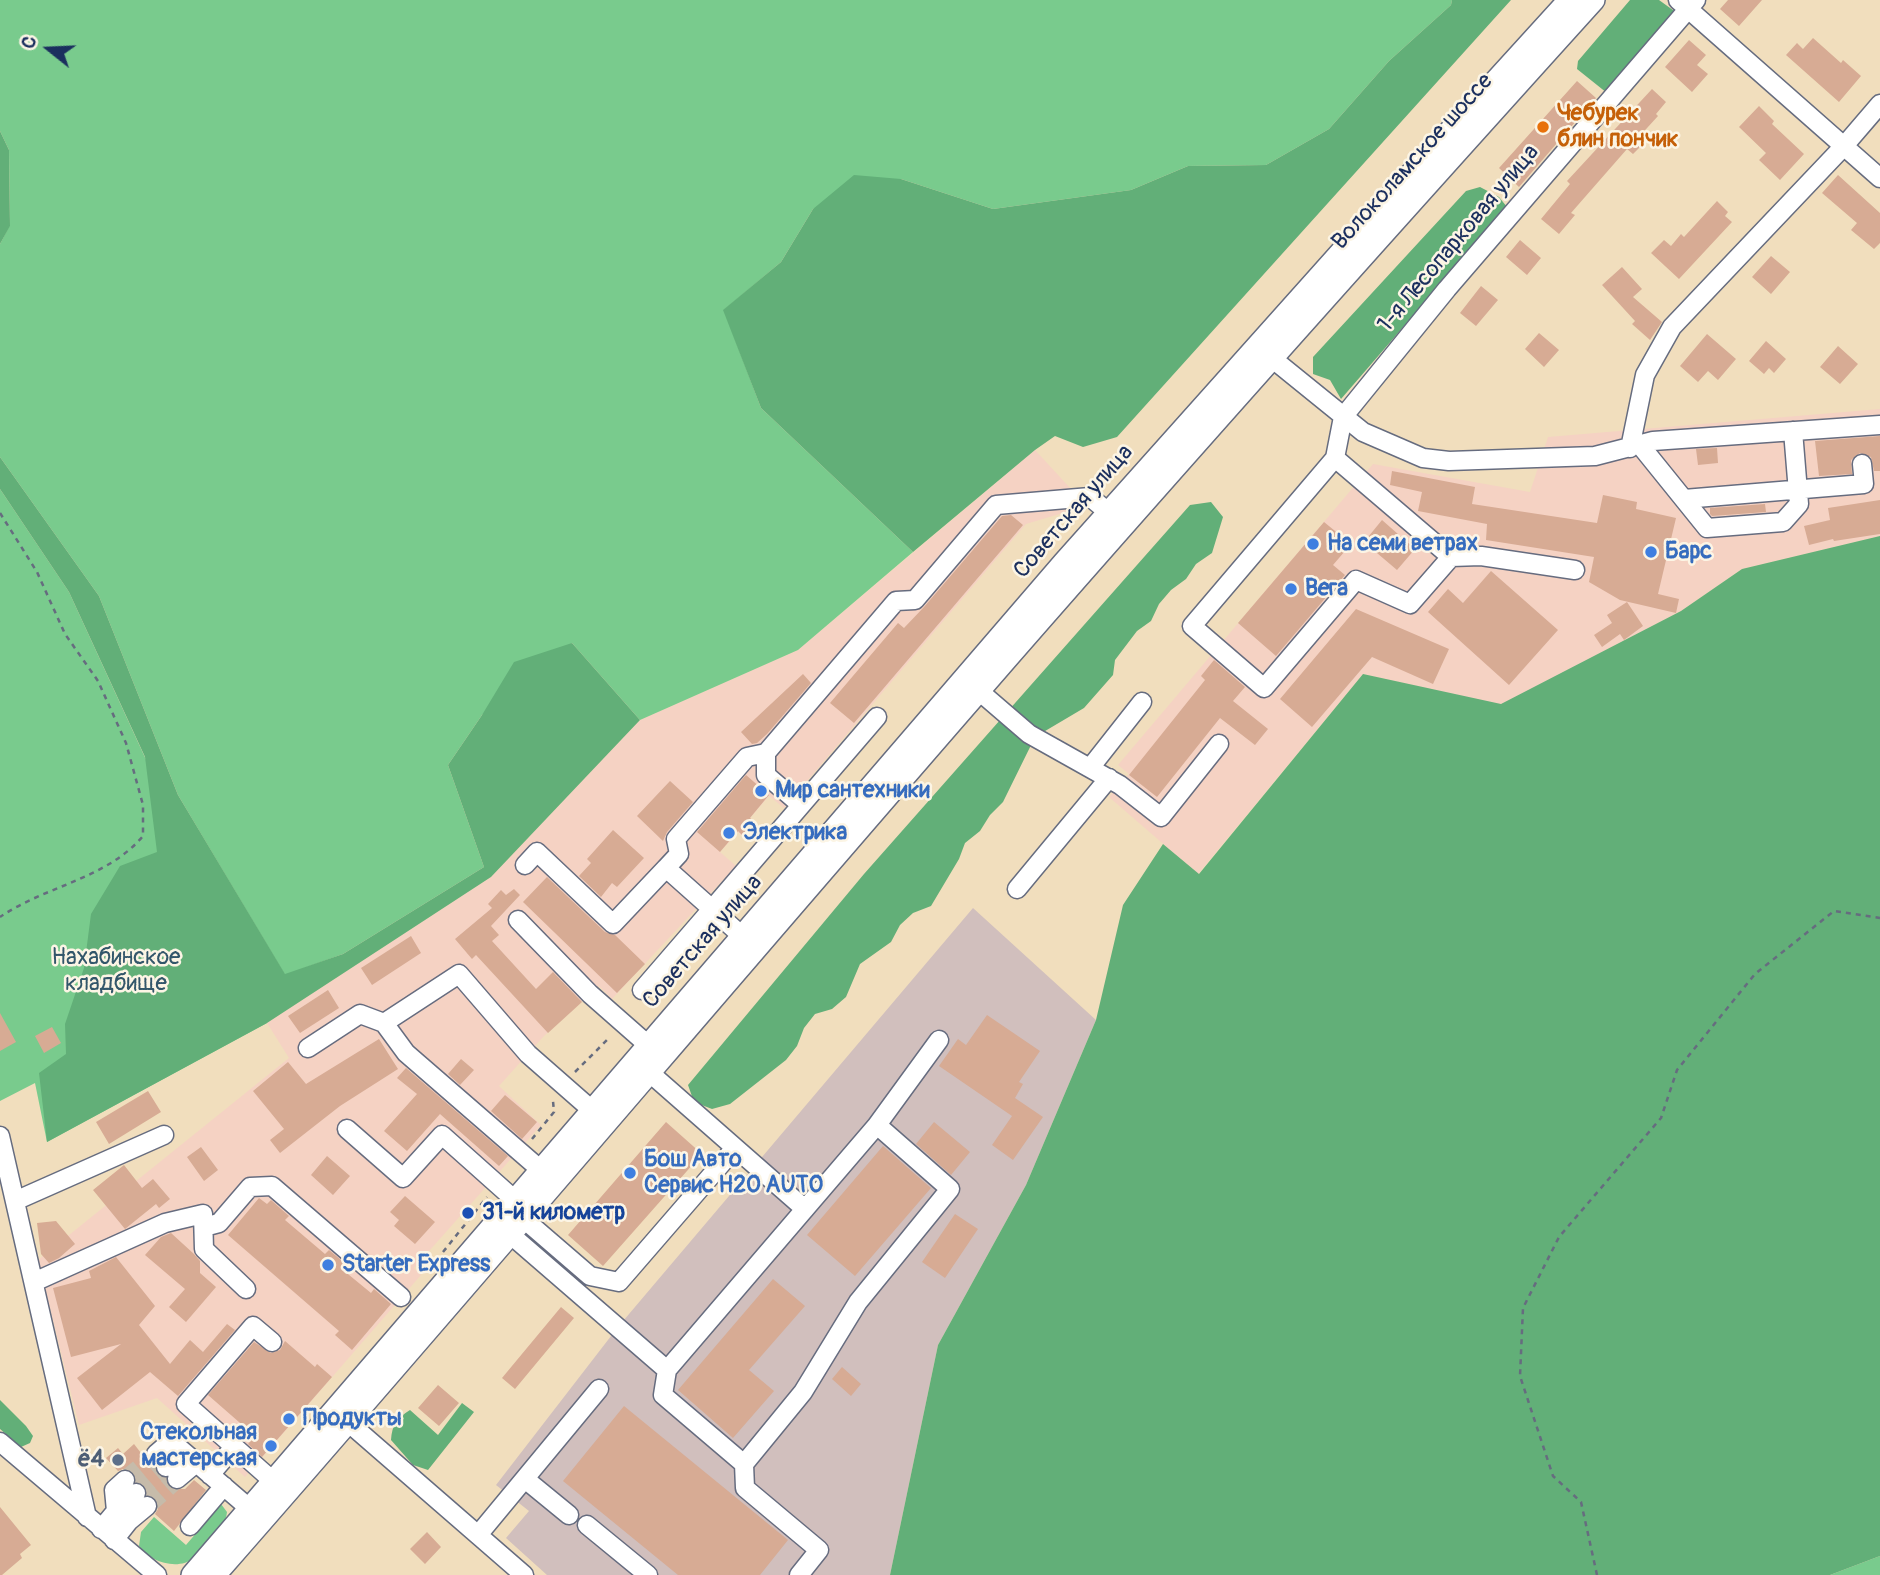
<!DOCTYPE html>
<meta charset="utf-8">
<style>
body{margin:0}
#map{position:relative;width:1880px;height:1575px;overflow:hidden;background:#f1debd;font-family:Pangolin,sans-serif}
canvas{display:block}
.north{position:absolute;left:14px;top:14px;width:70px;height:70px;-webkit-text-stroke:5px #fcf5e5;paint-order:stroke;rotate:288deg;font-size:19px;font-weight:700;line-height:28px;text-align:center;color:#1b2f5e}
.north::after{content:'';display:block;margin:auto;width:24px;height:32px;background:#1b2f5e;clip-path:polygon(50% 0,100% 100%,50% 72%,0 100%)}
</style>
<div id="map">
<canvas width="1880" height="1575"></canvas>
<div class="north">С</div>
</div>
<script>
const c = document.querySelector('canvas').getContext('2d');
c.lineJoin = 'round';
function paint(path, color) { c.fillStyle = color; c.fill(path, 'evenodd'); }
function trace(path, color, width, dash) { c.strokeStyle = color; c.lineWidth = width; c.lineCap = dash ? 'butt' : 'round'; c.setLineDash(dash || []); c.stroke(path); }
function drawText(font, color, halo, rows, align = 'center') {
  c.font = font + ' Pangolin,sans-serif'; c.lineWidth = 5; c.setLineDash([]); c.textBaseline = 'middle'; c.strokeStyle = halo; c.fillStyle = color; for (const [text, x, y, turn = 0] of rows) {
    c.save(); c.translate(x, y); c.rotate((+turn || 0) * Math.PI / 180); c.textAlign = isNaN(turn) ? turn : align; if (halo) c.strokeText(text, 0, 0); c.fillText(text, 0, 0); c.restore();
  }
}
paint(new Path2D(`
 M 1880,409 L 1880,536 L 1742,569 L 1681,611 L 1501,705 L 1363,674 L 1198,874 L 1109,797 L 1129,774 L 1118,765 L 1373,464 L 1530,492 L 1548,437 Z
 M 1035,450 L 1072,490 L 1073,510 L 1026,524 L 784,808 L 769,796 L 750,818 L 757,824 L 745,838 L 738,832 L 720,852 L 736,866 L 612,999 L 599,986 L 544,1036 L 499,1086 L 541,1125 L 414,1268 L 421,1275 L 245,1477 L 157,1398 L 79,1425 L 38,1260 L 289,1058 L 267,1023 L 491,877 L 640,720 L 798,650 Z`), '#f5d2c3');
paint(new Path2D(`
 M 973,908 L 1096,1020 L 1026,1185 L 938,1345 L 890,1575 L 547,1575 L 506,1538 L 529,1511 L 496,1485 L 618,1327 Z`), '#d1bfbd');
paint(new Path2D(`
 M 0,0 L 1452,0 L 1451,5 L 1389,61 L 1329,129 L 1266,165 L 1188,166 L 1131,190 L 993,209 L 901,179 L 813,209 L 781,262 L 724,310 L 761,408 L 913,552 L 798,650 L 640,720 L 572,643 L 482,715 L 448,765 L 484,867 L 343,954 L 285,975 L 178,795 L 99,596 L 0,457 L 0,244 L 10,225 L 9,150 L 0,131 Z
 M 0,489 L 69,592 L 267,1023 L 47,1142 L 35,1083 L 0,1101 Z
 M 221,1504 L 227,1512 C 226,1523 220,1528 213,1536 C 207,1543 201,1552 194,1558 C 178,1571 149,1562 139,1546 L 141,1532 L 154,1517 L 186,1545 Z
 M 1880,1556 L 1880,1575 L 1830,1575 Z`), '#79cb8d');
paint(new Path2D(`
 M 1452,0 L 1511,0 L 1117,437 L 1083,447 L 1055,436 L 1035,450 L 913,552 L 761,408 L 723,310 L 781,262 L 813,209 L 854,175 L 901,179 L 993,209 L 1131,190 L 1188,166 L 1266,165 L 1329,129 L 1389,61 L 1451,5 Z
 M 1630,0 L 1659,0 L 1677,13 L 1607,93 L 1577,69 L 1578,61 Z
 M 0,131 L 9,150 L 10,226 L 0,244 Z
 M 1480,187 L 1499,197 L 1507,207 L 1341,399 L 1330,380 L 1313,374 L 1313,357 L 1466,191 Z
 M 0,457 L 99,596 L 178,795 L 285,974 L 343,954 L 484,867 L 448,765 L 482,715 L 514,662 L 572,643 L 640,720 L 491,877 L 267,1023 L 47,1142 L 39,1073 L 66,1054 L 65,1024 L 84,968 L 91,914 L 120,866 L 157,852 L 145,757 L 69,592 L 0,489 Z
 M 1211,502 L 1223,517 L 1212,553 L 1196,564 L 1186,579 L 1171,590 L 1159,604 L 1151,621 L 1137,631 L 1115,660 L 1113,675 L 1084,708 L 1035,737 L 1003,802 L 990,815 L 980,831 L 965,843 L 959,859 L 931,906 L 913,913 L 900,925 L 891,942 L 860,964 L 846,997 L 832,1009 L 815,1014 L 804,1028 L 797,1046 L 786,1060 L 730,1104 L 712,1109 L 694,1102 L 688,1085 L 864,874 L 1190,505 Z
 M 1880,536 L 1880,1556 L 1830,1575 L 890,1575 L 938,1345 L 1026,1185 L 1096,1020 L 1123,905 L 1163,844 L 1199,874 L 1363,674 L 1501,704 L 1681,611 L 1742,569 Z
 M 0,1400 L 26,1426 L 33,1436 L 30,1443 L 21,1447 L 0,1429 Z
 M 462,1403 L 474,1412 L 428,1470 L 413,1465 L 391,1440 C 392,1425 397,1418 410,1410 L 438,1435 Z`), '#62af78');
paint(new Path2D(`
 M 1728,0 L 1762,0 L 1739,26 L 1720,9 Z
 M 1813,38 L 1841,63 L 1843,60 L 1861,76 L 1839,102 L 1786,55 L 1797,43 L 1803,49 Z
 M 1689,40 L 1706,55 L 1697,65 L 1708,74 L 1692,92 L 1665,67 Z
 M 1577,81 L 1596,98 L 1519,187 L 1499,168 Z
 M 1652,89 L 1666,102 L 1656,114 L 1658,116 L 1637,139 L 1643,144 L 1633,154 L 1627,149 L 1571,213 L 1575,215 L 1559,234 L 1541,219 L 1570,184 L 1567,181 Z
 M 1759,106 L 1774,121 L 1772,124 L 1804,154 L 1780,180 L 1759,160 L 1766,153 L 1739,127 Z
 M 1838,175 L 1880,213 L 1880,243 L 1874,249 L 1851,230 L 1857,223 L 1822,193 Z
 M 1717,201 L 1728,212 L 1725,216 L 1732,222 L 1679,279 L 1651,253 L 1664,240 L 1671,246 L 1681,234 L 1684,237 Z
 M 1520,240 L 1541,258 L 1527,275 L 1506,257 Z
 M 1771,256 L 1790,272 L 1771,294 L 1752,277 Z
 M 1622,267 L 1642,289 L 1633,297 L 1662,322 L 1650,340 L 1632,324 L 1635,321 L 1602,285 Z
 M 1481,286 L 1498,300 L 1476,326 L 1460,313 Z
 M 1539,333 L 1559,350 L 1544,367 L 1525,349 Z
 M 1707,334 L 1736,359 L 1718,380 L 1708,371 L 1698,382 L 1680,366 Z
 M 1766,341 L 1786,359 L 1774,373 L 1769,368 L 1764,374 L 1749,361 Z
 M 1838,346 L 1858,364 L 1840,384 L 1820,367 Z
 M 1880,436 L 1880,471 L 1874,471 L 1871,457 L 1860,453 L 1851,460 L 1852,474 L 1819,476 L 1815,441 Z
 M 1717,448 L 1718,463 L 1698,465 L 1696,449 Z
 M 1392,471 L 1475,487 L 1472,504 L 1597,523 L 1603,495 L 1637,502 L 1636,509 L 1676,518 L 1658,594 L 1679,599 L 1676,613 L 1620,600 L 1589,582 L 1594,557 L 1486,540 L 1487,524 L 1418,511 L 1422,492 L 1390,485 Z
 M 1880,500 L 1880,534 L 1834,541 L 1833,539 L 1809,545 L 1804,526 L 1830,520 L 1828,508 Z
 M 1765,504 L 1766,512 L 1712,516 L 1710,514 L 1710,508 Z
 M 1011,515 L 1023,525 L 854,723 L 830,703 L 898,623 L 904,628 L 924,607 L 1002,516 Z
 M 1382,520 L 1415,549 L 1397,570 L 1364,542 Z
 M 1324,522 L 1351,544 L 1333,565 L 1345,575 L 1276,656 L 1238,623 Z
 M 1491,571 L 1558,630 L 1509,685 L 1428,612 L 1448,589 L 1463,603 Z
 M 1627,602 L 1643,626 L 1624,640 L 1620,634 L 1602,647 L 1594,635 L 1612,623 L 1607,615 Z
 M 1356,609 L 1449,649 L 1433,684 L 1372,657 L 1312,727 L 1280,699 Z
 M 1214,660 L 1245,687 L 1233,701 L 1268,729 L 1255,745 L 1220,718 L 1157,797 L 1129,775 L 1205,680 L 1201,676 Z
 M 803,674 L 811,683 L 767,734 L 757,743 L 752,744 L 741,732 Z
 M 746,775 L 769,795 L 750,818 L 757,824 L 745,838 L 738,831 L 720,852 L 697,832 Z
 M 670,781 L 693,802 L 667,832 L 663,841 L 637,816 Z
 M 613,830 L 644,858 L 617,887 L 612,883 L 601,897 L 579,876 L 591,863 L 587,859 Z
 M 547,877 L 605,932 L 615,935 L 645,964 L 617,993 L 523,902 Z
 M 514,889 L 520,895 L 491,926 L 499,935 L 492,941 L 536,989 L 553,972 L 582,1002 L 548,1033 L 476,955 L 472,959 L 455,939 L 492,908 L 488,904 L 501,890 L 506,895 Z
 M 411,936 L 421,953 L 372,985 L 361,968 Z
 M 328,990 L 339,1008 L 300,1033 L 288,1016 Z
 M 0,1013 L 16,1042 L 0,1051 Z
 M 987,1015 L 1040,1051 L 1019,1082 L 1023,1084 L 1015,1098 L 1043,1117 L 1013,1160 L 992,1145 L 1012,1116 L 939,1066 L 958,1039 L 966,1045 Z
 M 52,1027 L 61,1043 L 44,1053 L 35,1036 Z
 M 379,1039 L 398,1069 L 340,1106 L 280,1153 L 270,1140 L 284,1129 L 253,1091 L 288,1062 L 306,1084 Z
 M 461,1059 L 474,1070 L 460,1085 L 448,1074 Z
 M 406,1068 L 508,1156 L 499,1166 L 440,1114 L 407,1151 L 384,1131 L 417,1094 L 397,1078 Z
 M 148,1091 L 161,1112 L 109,1144 L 96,1122 Z
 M 505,1095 L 537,1122 L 522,1139 L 491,1111 Z
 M 666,1122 L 702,1154 L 603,1266 L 568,1235 Z
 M 934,1122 L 970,1152 L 951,1175 L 916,1144 Z
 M 883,1146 L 931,1188 L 855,1276 L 807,1235 Z
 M 201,1147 L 218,1170 L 204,1181 L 187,1157 Z
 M 327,1156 L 350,1176 L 333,1195 L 311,1175 Z
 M 124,1165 L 142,1188 L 153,1179 L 170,1199 L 159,1208 L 156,1204 L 125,1229 L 93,1190 Z
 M 405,1196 L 435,1222 L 415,1244 L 394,1226 L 399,1220 L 390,1212 Z
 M 259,1198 L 267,1204 L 271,1200 L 289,1216 L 285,1220 L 325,1254 L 329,1250 L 347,1265 L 343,1270 L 371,1293 L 374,1289 L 391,1304 L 352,1350 L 335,1335 L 339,1331 L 228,1235 Z
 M 955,1214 L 978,1229 L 945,1278 L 922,1262 Z
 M 56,1221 L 75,1244 L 59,1258 L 49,1263 L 41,1254 L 37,1223 Z
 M 171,1233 L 194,1254 L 200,1261 L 200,1273 L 216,1287 L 186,1322 L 169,1307 L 185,1289 L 145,1255 L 161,1237 Z
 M 116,1257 L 155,1306 L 139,1325 L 170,1364 L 190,1340 L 203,1352 L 227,1324 L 235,1330 L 178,1396 L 150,1372 L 102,1410 L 77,1378 L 121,1344 L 71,1357 L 53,1288 L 91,1278 L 89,1271 Z
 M 773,1279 L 805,1306 L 749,1370 L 774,1391 L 733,1438 L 678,1390 Z
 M 561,1307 L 574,1318 L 515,1389 L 502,1378 Z
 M 285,1341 L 315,1367 L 317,1364 L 332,1377 L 262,1457 L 248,1444 L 255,1436 L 208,1395 L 254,1342 L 271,1353 L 280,1350 Z
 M 842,1367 L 861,1384 L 851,1396 L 832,1379 Z
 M 438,1385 L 459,1403 L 439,1426 L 418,1408 Z
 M 624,1406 L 788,1540 L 760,1575 L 678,1575 L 563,1481 Z
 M 134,1444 L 148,1462 L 155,1465 L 157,1474 L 166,1478 L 168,1486 L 173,1489 L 185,1489 L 194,1480 L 206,1490 L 174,1531 L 155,1514 L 158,1509 L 156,1499 L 147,1495 L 144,1485 L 136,1482 L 133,1472 L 123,1469 L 118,1471 L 106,1458 L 118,1448 L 123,1454 Z
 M 0,1507 L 31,1545 L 20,1554 L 22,1558 L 2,1575 L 0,1575 Z
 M 427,1532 L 441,1547 L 425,1564 L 410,1549 Z`), '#d7ab94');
trace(new Path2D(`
 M 125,1480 L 156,1454
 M 136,1493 L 166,1467
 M 147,1506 L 177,1479`), '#c6bbaa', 18, [18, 9]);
const minor = new Path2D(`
 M 1678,0 L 1880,178
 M 1263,351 L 1363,432 L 1423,458 L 1449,461 L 1595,456 L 1653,441 L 1880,425
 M 1640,445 L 1707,528 L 1783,522 L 1799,504 L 1793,431
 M 1630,448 L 1645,375 L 1672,327 L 1844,146 L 1880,104
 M 1335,458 L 1451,557 L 1410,604 L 1356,580 L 1264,688 L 1192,626 L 1335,458 L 1343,417 L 1447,289 L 1696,0
 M 1684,499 L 1864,484 L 1862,464
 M 1451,557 L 1481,556 L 1575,570
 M 979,691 L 1029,734 L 1120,785 L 1161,817 L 1219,744
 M 877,717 L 712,909 L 666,868 L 679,854 L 676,839 L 747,757 L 766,753 L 896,601 L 915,600 L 996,505 L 1090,497 L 1108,512
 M 766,753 L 766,775 L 801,805
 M 1090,768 L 1142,702
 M 525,865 L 537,852 L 613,924 L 666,868
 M 1017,889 L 1109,778
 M 518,920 L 590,994 L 648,1045
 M 642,990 L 712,909 L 742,936
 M 384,1023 L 406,1053 L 542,1171
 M 308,1048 L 360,1014 L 384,1023 L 459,974 L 528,1054 L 593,1111
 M 650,1073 L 805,1209
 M 877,1125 L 939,1040
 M 347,1129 L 403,1178 L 442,1135 L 516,1201
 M 0,1136 L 87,1517
 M 15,1201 L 164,1135
 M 525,1220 L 590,1276 L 619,1282 L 735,1148
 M 204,1227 L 219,1223 L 250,1187 L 272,1186 L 401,1297
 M 511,1235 L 667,1370 L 877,1125 L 950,1189 L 858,1302 L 803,1392 L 744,1464 L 745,1488 L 819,1550 L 799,1575
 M 34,1282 L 165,1223 L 203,1214 L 204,1249 L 246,1289
 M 272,1342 L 253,1326 L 186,1404 L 273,1481
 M 667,1370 L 663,1395 L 744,1464
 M 349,1423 L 524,1575
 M 0,1442 L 157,1575
 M 156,1454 L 171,1441 L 249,1508
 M 166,1467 L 183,1452
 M 210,1475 L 234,1447
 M 177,1479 L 196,1463
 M 525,1479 L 569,1515
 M 116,1511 L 114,1490 L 125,1480
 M 587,1525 L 648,1575
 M 190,1526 L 224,1486
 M 101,1529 L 116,1511 L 136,1493
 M 478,1535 L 599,1389
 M 114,1540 L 129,1521 L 147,1506`);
const major = new Path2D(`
 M 192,1575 L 1064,562 L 1408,177 L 1569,0
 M 215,1575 C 472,1282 723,985 978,692 C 1181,459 1387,229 1594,0`);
trace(minor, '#666c7f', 21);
trace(major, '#666c7f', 24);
trace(new Path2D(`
 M 0,513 L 37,572 L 65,634 L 98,681 L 126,743 L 143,805 L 143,836 C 107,879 45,886 0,917
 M 575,1072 L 607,1040
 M 532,1139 L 554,1112 L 553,1101
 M 443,1252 L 487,1197
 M 1597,1575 L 1581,1502 L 1553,1476 L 1520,1376 L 1523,1308 L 1559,1237 L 1661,1118 L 1677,1070 L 1755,974 L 1834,911 L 1880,918`), '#666c7f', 2.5, [5, 5]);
trace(minor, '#fff', 18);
trace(major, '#fff', 21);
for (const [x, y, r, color] of [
 [1543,127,7,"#e8710a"],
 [1313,544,7,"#3f7fe0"],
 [1651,552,7,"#3f7fe0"],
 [1291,589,7,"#3f7fe0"],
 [761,791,7,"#3f7fe0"],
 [729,833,7,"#3f7fe0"],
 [630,1173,7,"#3f7fe0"],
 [468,1213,7,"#1a4fb4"],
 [328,1265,7,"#3f7fe0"],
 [289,1419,7,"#3f7fe0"],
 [271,1446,7,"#3f7fe0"],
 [118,1460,7,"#5c6f8a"]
]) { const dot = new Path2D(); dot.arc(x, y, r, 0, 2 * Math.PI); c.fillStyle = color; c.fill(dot); trace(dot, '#fcf5e5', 2.5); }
drawText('bold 23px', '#c56008', '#fcf5e5', [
 ["Чебурек",1557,114],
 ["блин пончик",1557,140]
], 'left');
drawText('23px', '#1b2f5e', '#fcf5e5', [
 ["Волоколамское шоссе",1413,162,-48],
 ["1-я Лесопарковая улица",1459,239,-50],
 ["Советская улица",1074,512,-49],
 ["Советская улица",703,942,-49]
]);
drawText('bold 23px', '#366cbe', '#fcf5e5', [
 ["На семи ветрах",1327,544],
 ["Барс",1665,552],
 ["Вега",1305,589],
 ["Мир сантехники",775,791],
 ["Электрика",743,833],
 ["Бош Авто",644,1160],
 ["Сервис H2O AUTO",644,1186],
 ["Starter Express",342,1265],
 ["Продукты",303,1419],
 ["Стекольная",257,1433,"right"],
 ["мастерская",257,1459,"right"]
], 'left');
drawText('23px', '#32566a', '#fcf5e5', [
 ["Нахабинское",116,958],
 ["кладбище",116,984]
]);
drawText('bold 23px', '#164399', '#fcf5e5', [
 ["31-й километр",482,1213]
], 'left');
drawText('bold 23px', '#4e5e75', '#fcf5e5', [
 ["ё4",104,1460]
], 'right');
</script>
